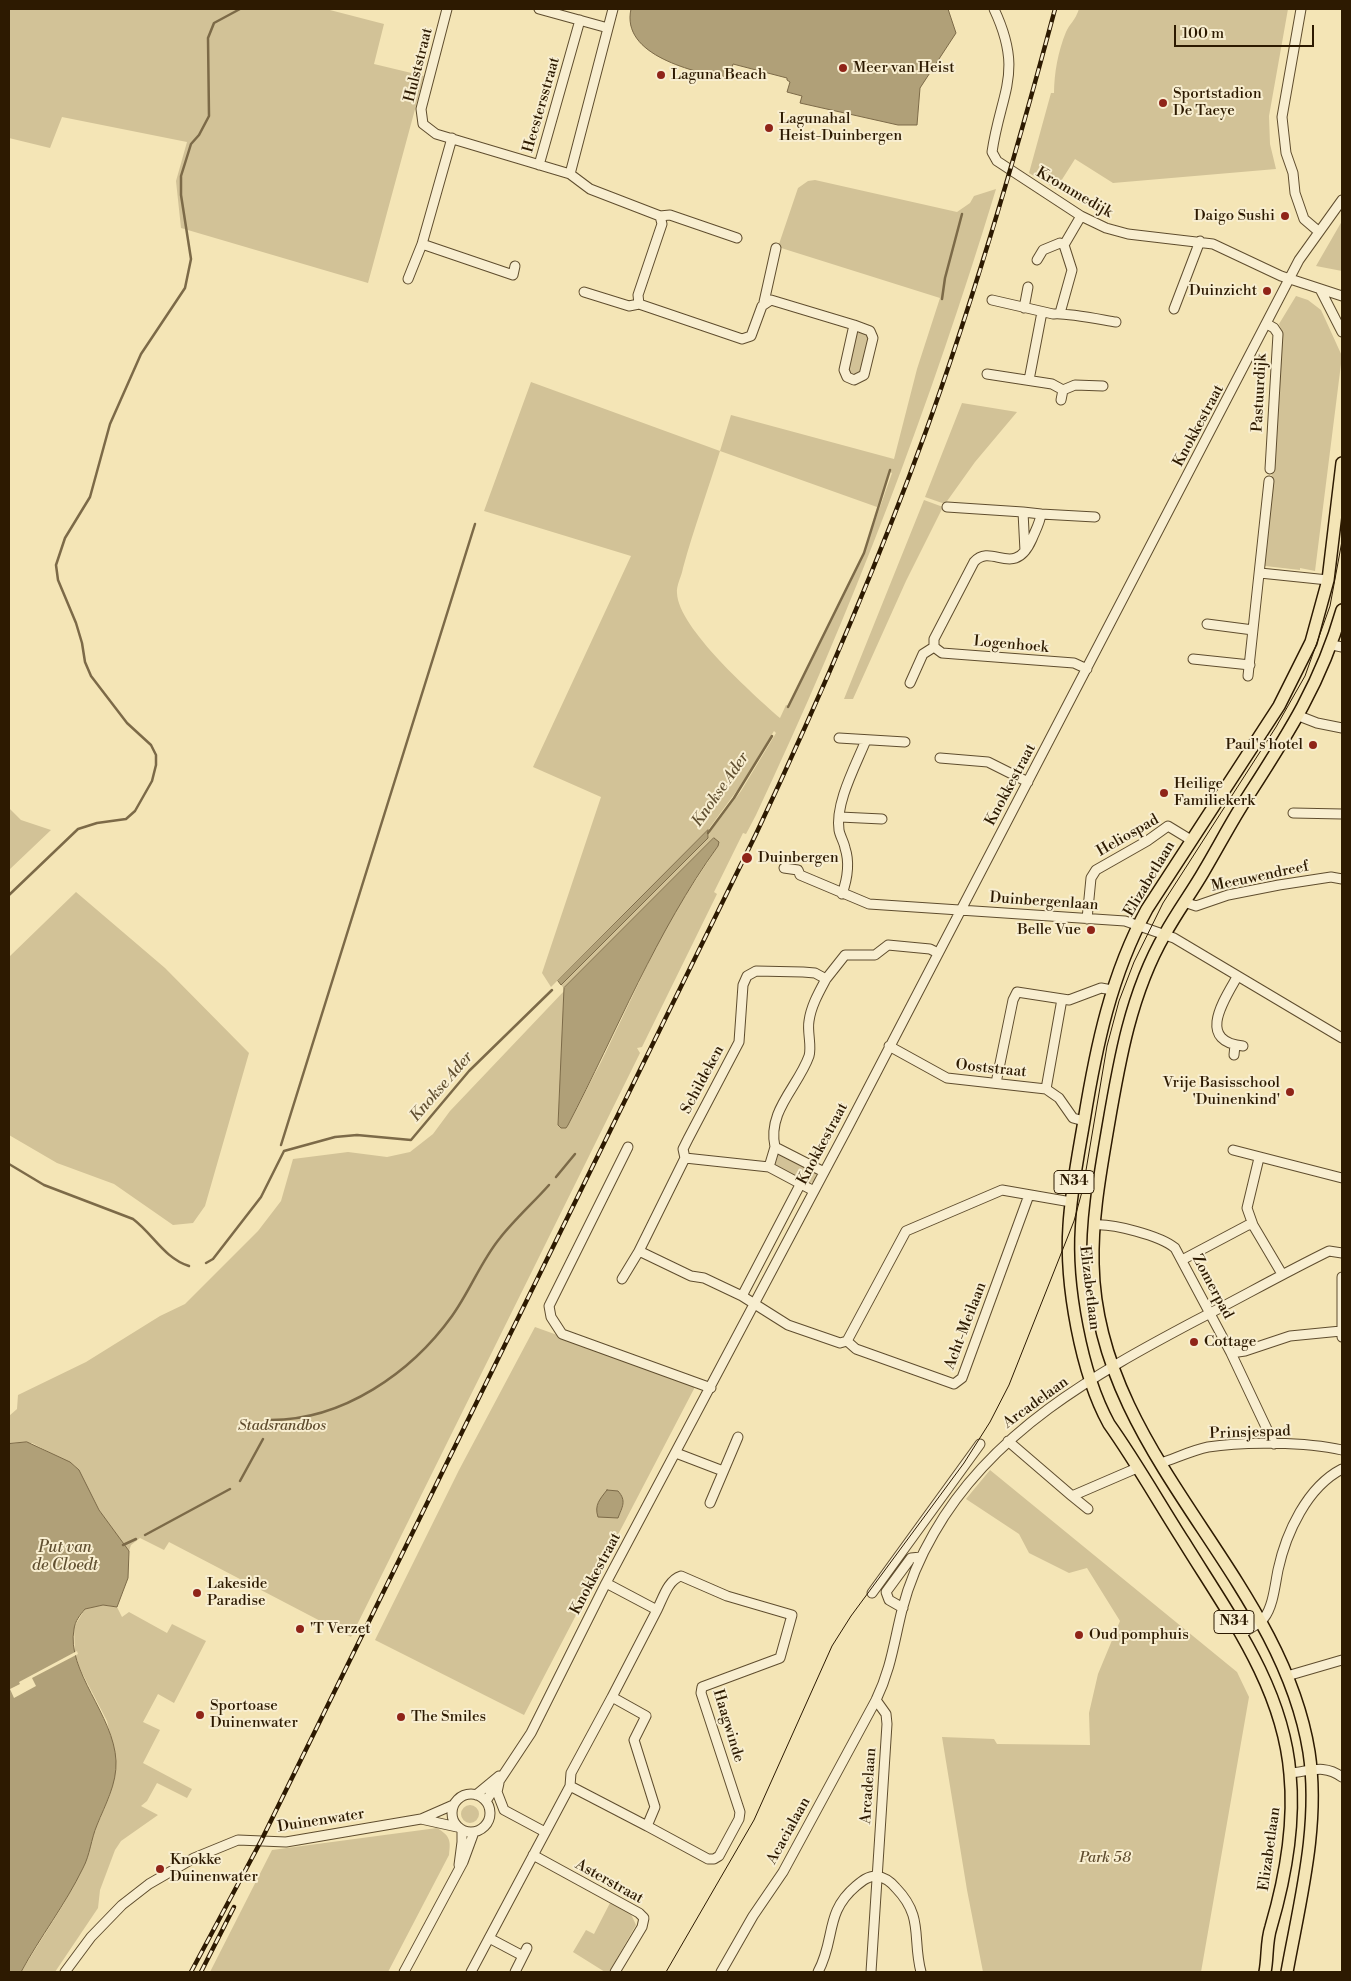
<!DOCTYPE html>
<style>
body{margin:0}
#map{position:relative;width:1351px;height:1981px;overflow:hidden;background:#f4e5b6;font-family:"Libre Bodoni",serif}
canvas{display:block}
.frame{position:absolute;inset:0;border:10px solid #2d1a01;pointer-events:none}
.scale{position:absolute;left:1174px;top:25px;width:140px;height:22px;box-sizing:border-box;border:2px solid #2d1a01;border-top:0;padding-left:6px;font-size:15px;line-height:18px;white-space:nowrap;color:#2d1a01;-webkit-text-stroke:4px #f8eed0;paint-order:stroke}
</style>
<div id="map">
<canvas width="1351" height="1981"></canvas>
<div class="frame"></div>
<div class="scale">100 m</div>
</div>
<script>
const c = document.querySelector('canvas').getContext('2d');
c.lineJoin = 'round';
function paint(path, color) { c.fillStyle = color; c.fill(path, 'evenodd'); }
function trace(path, color, width, dash) { c.strokeStyle = color; c.lineWidth = width; c.lineCap = dash ? 'butt' : 'round'; c.setLineDash(dash || []); c.stroke(path); }
function drawText(font, color, halo, rows, align = 'center') {
  c.font = font + ' "Libre Bodoni",serif'; c.lineWidth = 4; c.setLineDash([]); c.textBaseline = 'middle'; c.strokeStyle = halo; c.fillStyle = color; for (const [text, x, y, turn = 0] of rows) {
    c.save(); c.translate(x, y); c.rotate((+turn || 0) * Math.PI / 180); c.textAlign = isNaN(turn) ? turn : align; if (halo) c.strokeText(text, 0, 0); c.fillText(text, 0, 0); c.restore();
  }
}
paint(new Path2D(`
 M 9,9 L 326,9 L 384,24 L 374,64 L 424,76 L 368,283 L 181,228 L 176,181 L 187,142 L 62,117 L 50,148 L 9,138 Z
 M 1079,9 L 1288,9 L 1269,116 L 1270,144 L 1276,169 L 1113,183 L 1075,159 L 1056,189 L 1029,173 L 1051,93 L 1054,93 C 1054,74 1058,51 1066,32 C 1070,23 1075,21 1079,9 Z
 M 815,180 L 957,212 L 970,203 L 974,196 L 996,189 C 931,403 852,612 756,815 L 746,834 L 743,833 L 714,892 L 717,894 L 642,1047 L 637,1048 L 640,1053 L 351,1637 L 169,1542 L 164,1550 L 140,1538 L 131,1545 L 129,1551 L 99,1510 L 75,1466 L 32,1443 L 9,1444 L 9,1416 L 17,1409 L 18,1395 L 86,1362 L 160,1316 L 185,1304 L 258,1231 L 281,1201 L 293,1159 L 348,1152 L 387,1157 L 410,1152 L 433,1134 L 450,1111 L 565,990 L 558,1125 L 566,1128 L 601,1062 L 667,924 L 718,846 L 714,839 L 564,988 L 561,985 L 708,838 L 710,832 L 741,791 L 776,733 L 774,731 L 738,789 L 708,830 L 551,987 L 542,973 L 601,797 L 533,767 L 631,556 L 484,511 L 531,382 L 720,451 L 731,415 L 894,459 L 917,369 L 940,298 L 778,247 L 798,188 L 808,181 ZM 720,451 L 877,507 L 890,472 L 892,473 L 863,555 L 789,706 L 786,705 L 780,718 C 754,695 678,628 677,593 C 676,586 682,575 683,568 C 694,528 708,490 720,451 Z
 M 1342,221 L 1342,271 L 1316,266 Z
 M 1296,296 L 1308,300 L 1321,310 L 1342,356 L 1315,571 L 1300,568 L 1300,570 L 1265,566 L 1282,331 L 1279,324 Z
 M 865,332 L 870,338 L 862,371 L 855,376 L 850,374 L 848,367 L 855,337 L 858,333 Z
 M 962,403 L 1017,412 L 975,462 L 945,504 L 925,497 Z
 M 924,500 L 943,507 L 906,581 L 853,699 L 844,699 Z
 M 9,808 L 21,820 L 51,830 L 9,870 Z
 M 76,892 L 165,968 L 249,1053 L 205,1206 L 193,1223 L 173,1225 L 114,1184 L 57,1163 L 9,1135 L 9,957 Z
 M 779,1153 L 817,1172 L 814,1182 L 809,1183 L 775,1165 Z
 M 535,1327 L 696,1385 L 524,1715 L 375,1640 L 459,1470 Z
 M 990,1470 L 1237,1672 L 1249,1697 L 1201,1972 L 983,1972 L 967,1890 L 942,1737 L 994,1739 L 997,1744 L 1090,1745 L 1089,1713 L 1098,1674 L 1120,1621 L 1087,1568 L 1069,1573 L 1029,1553 L 1019,1534 L 966,1499 Z
 M 103,1605 L 117,1607 L 122,1617 L 129,1612 L 167,1633 L 172,1624 L 206,1641 L 174,1703 L 158,1694 L 143,1722 L 160,1730 L 143,1763 L 192,1789 L 187,1798 L 157,1783 L 147,1801 L 141,1806 L 158,1815 L 121,1841 L 115,1850 L 100,1890 L 98,1908 L 55,1972 L 21,1972 L 63,1905 L 84,1866 L 91,1839 L 110,1795 L 115,1772 L 116,1760 L 107,1721 L 80,1669 L 75,1654 L 74,1627 L 85,1609 Z
 M461 1814a9 9 0 1 1 18 0a9 9 0 1 1-18 0Z
 M 437,1828 C 450,1836 451,1840 449,1855 L 388,1972 L 210,1972 L 272,1850 Z
 M 610,1903 L 631,1914 L 636,1925 L 609,1972 L 605,1972 L 573,1952 L 586,1930 L 594,1934 Z`), '#d2c297');
const water = new Path2D(`
 M 631,9 L 948,9 L 956,33 L 920,88 L 917,125 L 898,125 L 800,103 L 802,96 L 787,92 L 790,82 L 787,80 L 787,78 L 733,64 L 729,79 C 695,72 620,56 631,9 Z
 M 708,830 L 708,838 L 561,985 L 558,981 Z
 M 714,838 L 719,842 L 718,846 C 656,932 617,1031 568,1125 L 566,1128 L 561,1128 L 558,1125 L 564,988 Z
 M 27,1442 L 70,1462 L 79,1470 L 99,1510 L 129,1551 L 128,1578 L 117,1607 L 103,1605 L 85,1609 C 80,1615 75,1621 74,1629 C 66,1671 114,1715 116,1761 C 117,1784 105,1805 97,1825 C 91,1839 90,1855 83,1868 C 65,1905 40,1937 21,1972 L 9,1972 L 9,1444 Z
 M 607,1490 L 618,1491 C 627,1501 622,1507 618,1518 L 598,1517 C 594,1505 600,1499 607,1490 Z`);
paint(water, '#b0a078');
trace(water, '#7c6a48', 1);
paint(new Path2D(`
 M 77,1651 L 78,1654 L 32,1678 L 36,1686 L 14,1698 L 10,1689 L 20,1684 L 19,1682 Z`), '#f4e5b6');
trace(new Path2D(`
 M 942,299 L 945,278 L 962,214
 M 788,707 L 864,553 L 890,470
 M 708,833 L 734,798 L 772,736
 M 9,895 L 78,829 L 97,823 L 126,819 L 135,811 L 152,781 L 156,765 L 156,755 L 151,745 L 127,723 L 91,676 L 85,662 L 82,643 L 76,623 L 58,580 L 56,565 L 65,538 L 90,497 L 110,424 L 141,354 L 185,288 L 191,259 L 181,195 L 181,176 L 191,144 L 199,135 L 209,116 L 208,38 L 214,23 L 240,9
 M 281,1145 L 475,524
 M 9,1164 L 44,1185 L 133,1219 C 153,1234 164,1258 189,1266
 M 556,1177 L 575,1154
 M 206,1263 L 213,1259 L 261,1197 L 284,1151 L 335,1137 L 357,1135 L 411,1140 L 469,1071 L 552,990
 M 268,1429 L 271,1420 C 343,1420 411,1373 452,1316 C 470,1291 481,1261 500,1238 C 515,1219 533,1203 549,1185
 M 240,1481 L 263,1439
 M 145,1535 L 230,1489
 M 123,1545 L 136,1539`), '#7c6a48', 2.5);
const minor = new Path2D(`
 M 447,9 L 421,109 L 423,124 L 436,134 L 570,174 L 590,189 L 660,216 L 662,224 L 638,295 L 639,304 L 742,339 L 751,336 L 762,306 L 771,300 L 854,325 L 844,370 L 847,377 L 854,380 L 864,375 L 873,338 L 870,331 L 854,325
 M 539,9 L 608,28
 M 994,9 C 1024,73 1001,91 992,152 L 997,161 L 1081,216 L 1106,228 L 1128,234 L 1213,244 L 1281,276 L 1342,296
 M 1301,9 L 1282,117 L 1286,153 L 1293,173 L 1295,193 L 1304,219 L 1318,231
 M 452,138 L 422,244 L 513,275 L 515,266
 M 539,165 L 580,20
 M 570,174 L 613,9
 M 660,216 L 670,215 L 737,238
 M 1037,260 L 1043,250 L 1060,243 L 1064,245 L 1081,216
 M 408,279 L 422,244
 M 1320,289 L 1342,332
 M 584,292 L 629,306 L 639,304
 M 992,300 L 1053,314 C 1063,312 1103,320 1116,322
 M 764,302 L 776,248
 M 1024,308 L 1028,287
 M 1174,309 L 1200,241
 M 1060,313 L 1072,270 L 1064,245
 M 1267,324 L 1274,328 L 1278,334 L 1270,469
 M 987,374 L 1052,384 L 1063,390 L 1075,385 L 1103,386
 M 1029,380 L 1042,312
 M 1061,400 L 1063,390
 M 947,507 L 1023,512
 M 1041,514 L 1095,517
 M 1025,551 L 1023,512 L 1041,514 C 1040,523 1035,531 1032,539 C 1014,580 992,542 974,562 L 934,639 L 934,647 L 942,653 L 1074,663 L 1087,669
 M 1260,573 L 1328,580
 M 1207,624 L 1253,630
 M 1332,645 L 1342,647
 M 1193,659 L 1250,665
 M 1248,676 L 1269,481
 M 910,683 L 923,654 L 934,647
 M 1299,716 L 1317,723 L 1342,728
 M 839,738 L 905,742
 M 940,758 L 988,762 L 1028,782
 M 1293,813 L 1342,814
 M 840,817 L 882,819
 M 784,868 L 798,870 L 800,875 L 869,904 L 1125,921 L 1174,938 L 1342,1038
 M 842,894 C 847,880 850,863 845,848 C 844,842 840,836 839,830 C 835,803 856,765 866,740
 M 1184,902 L 1196,906 L 1228,895 L 1279,885 L 1331,877 L 1342,879
 M 1087,919 L 1091,878 L 1096,870 L 1147,841 L 1168,826 L 1191,840
 M 1237,977 C 1224,1000 1196,1041 1243,1046
 M 889,1046 L 947,1078 L 1046,1089 L 1059,1098 L 1073,1118 L 1084,1121
 M 1234,1055 L 1235,1045
 M 996,1083 L 1013,1000 L 1017,992 L 1069,1000 L 1101,988 L 1112,990
 M 1046,1089 L 1062,999
 M 628,1147 L 549,1306 L 551,1317 L 562,1334 L 711,1388
 M 1233,1150 L 1342,1178
 M 685,1158 L 683,1149 L 688,1139 L 739,1042 L 743,985 L 747,976 L 756,971 L 803,972 L 815,973 L 826,979 L 845,955 L 875,955 L 888,945 L 930,949 L 938,953
 M 769,1167 L 775,1147
 M 824,1172 L 775,1147 C 767,1111 798,1087 809,1056 C 812,1046 807,1032 809,1021 C 811,1006 819,992 826,979
 M 1094,1225 C 1112,1223 1161,1236 1175,1248 L 1231,1353 L 1274,1444
 M 1253,1225 L 1247,1208 L 1259,1158
 M 639,1251 L 691,1276 L 704,1278 L 742,1296 L 788,1325 L 840,1343 L 847,1341 L 856,1349 L 954,1384 L 962,1378 L 1029,1195
 M 1182,1260 L 1248,1225 L 1253,1225 L 1282,1274
 M 1342,1277 L 1342,1337
 M 622,1279 L 639,1251 L 685,1158 L 769,1167 L 814,1191
 M 742,1296 L 801,1183
 M 847,1341 L 906,1231 L 1002,1190 L 1071,1202
 M 1231,1353 L 1245,1351 L 1290,1336 L 1341,1331
 M 1008,1441 L 1072,1496 L 1137,1468
 M 676,1453 L 723,1471
 M 1161,1463 C 1176,1458 1193,1450 1208,1447 C 1244,1441 1307,1442 1342,1450
 M 1072,1496 L 1088,1509
 M 710,1503 L 738,1437
 M 606,1583 L 657,1610 C 663,1598 668,1580 681,1576 L 727,1596 L 792,1615 L 780,1658 L 702,1687 L 701,1693 L 740,1812 L 739,1819 L 719,1856 L 714,1859 L 708,1859 L 647,1826 L 655,1807 L 634,1740 L 646,1716 L 612,1697 L 657,1610
 M 872,1593 L 980,1444
 M 903,1608 L 889,1600 L 886,1592 L 911,1558 L 921,1557
 M 1242,1634 C 1248,1629 1258,1625 1264,1618 C 1273,1607 1275,1585 1278,1570 C 1286,1533 1307,1487 1342,1469
 M 1287,1676 L 1342,1660
 M 612,1697 L 571,1773 L 570,1786 L 647,1826
 M 1290,1773 C 1311,1771 1324,1764 1342,1777
 M 499,1783 L 497,1792 L 504,1810 L 545,1832
 M452 1813a19 19 0 1 1 38 0a19 19 0 1 1-38 0Z
 M 476,1795 L 499,1776
 M 486,1801 L 531,1733 L 606,1583 L 847,1129 L 1299,260 L 1342,200
 M 421,1819 L 457,1827
 M 533,1855 L 639,1913 L 644,1918 L 642,1927 L 615,1972
 M 459,1865 L 462,1842 L 462,1830
 M 876,1876 C 884,1877 891,1882 896,1888 C 924,1917 912,1938 921,1972
 M 489,1938 L 523,1956
 M 65,1972 L 91,1937 L 122,1905 L 149,1884 L 194,1858 L 238,1840 L 286,1842 L 421,1819 L 453,1805
 M 404,1972 L 463,1862 L 474,1832
 M 471,1972 L 570,1786
 M 515,1972 L 527,1948
 M 721,1972 L 753,1916 L 783,1872 L 876,1700 C 891,1669 894,1642 902,1610 C 909,1583 920,1557 934,1533 C 992,1431 1095,1374 1195,1321 C 1240,1298 1284,1273 1329,1251 L 1342,1253
 M 818,1972 C 836,1939 824,1913 856,1886 C 862,1881 868,1876 876,1876
 M 871,1972 L 887,1724 L 886,1714 L 876,1700`);
const major = new Path2D(`
 M 1265,1972 C 1268,1957 1266,1942 1271,1927 C 1285,1879 1295,1825 1290,1774 C 1283,1687 1229,1615 1184,1542 C 1159,1503 1136,1462 1109,1424 C 1081,1373 1065,1284 1069,1226 C 1071,1191 1078,1156 1084,1121 C 1096,1047 1111,975 1147,909 L 1279,706 L 1311,642 L 1328,580 L 1342,463
 M 1287,1972 C 1300,1900 1320,1825 1309,1752 C 1280,1573 1097,1455 1093,1264 C 1092,1222 1099,1180 1106,1139 C 1118,1069 1129,996 1165,934 C 1177,912 1192,892 1204,871 C 1217,849 1228,828 1241,807 C 1284,740 1320,687 1342,610`);
trace(minor, '#5f4d2e', 11);
trace(major, '#2d1a01', 14);
trace(minor, '#f8eed0', 9);
trace(major, '#f4e5b6', 11);
trace(new Path2D(`
 M 666,1972 L 754,1820 L 832,1646 L 851,1616 L 964,1463 L 990,1422 L 1009,1385 L 1074,1221 L 1083,1188 L 1107,1046 L 1119,1001 L 1134,962 L 1163,903 L 1276,727 L 1305,676 L 1330,606 L 1342,541`), '#2d1a01', 1);
const rail = new Path2D(`
 M 191,1972 L 261,1841 L 756,834 C 818,702 876,569 926,431 C 976,293 1017,151 1055,9
 M 201,1972 L 234,1907`);
trace(rail, '#2d1a01', 4.5);
trace(rail, '#f8eed0', 2.5, [8]);
for (const [x, y, r, color] of [
 [843,68,5,"#8f2418"],
 [661,75,5,"#8f2418"],
 [1163,103,5,"#8f2418"],
 [769,128,5,"#8f2418"],
 [1285,216,5,"#8f2418"],
 [1267,291,5,"#8f2418"],
 [1313,745,5,"#8f2418"],
 [1164,793,5,"#8f2418"],
 [747,858,6,"#8f2418"],
 [1091,930,5,"#8f2418"],
 [1290,1092,5,"#8f2418"],
 [1194,1342,5,"#8f2418"],
 [197,1593,5,"#8f2418"],
 [300,1629,5,"#8f2418"],
 [1079,1635,5,"#8f2418"],
 [200,1715,5,"#8f2418"],
 [401,1717,5,"#8f2418"],
 [160,1869,5,"#8f2418"]
]) { const dot = new Path2D(); dot.arc(x, y, r, 0, 2 * Math.PI); c.fillStyle = color; c.fill(dot); trace(dot, '#f8eed0', 2); }
for (const [x, y, w] of [
 [1074,1182,40],
 [1234,1622,40]
]) { const box = new Path2D(); box.roundRect(x - w / 2, y - 11.5, w, 23, 4); c.fillStyle = '#f8eed0'; c.fill(box); trace(box, '#2d1a01', 1); }
drawText('bold 14px', '#2d1a01', null, [
 ["N34",1074,1182],
 ["N34",1234,1622]
]);
drawText('15px', '#2d1a01', '#f8eed0', [
 ["Hulststraat",419,65,-76],
 ["Heestersstraat",542,105,-74],
 ["Krommedijk",1074,193,30],
 ["Pastuurdijk",1260,393,-87],
 ["Knokkestraat",1199,426,-62],
 ["Logenhoek",1011,645,5],
 ["Knokkestraat",1011,785,-62],
 ["Heliospad",1128,836,-30],
 ["Meeuwendreef",1260,877,-12],
 ["Elizabetlaan",1150,879,-59],
 ["Duinbergenlaan",1044,902,4],
 ["Ooststraat",991,1069,6],
 ["Schildeken",703,1080,-62],
 ["Knokkestraat",823,1144,-62],
 ["Zomerpad",1212,1287,62],
 ["Elizabetlaan",1089,1288,83],
 ["Acht-Meilaan",966,1326,-69],
 ["Arcadelaan",1036,1403,-36],
 ["Prinsjespad",1250,1433,-2],
 ["Knokkestraat",596,1574,-62],
 ["Haagwinde",728,1726,73],
 ["Arcadelaan",869,1786,-86],
 ["Duinenwater",321,1821,-9],
 ["Acacialaan",789,1831,-61],
 ["Elizabetlaan",1270,1849,-82],
 ["Asterstraat",609,1882,29]
]);
drawText('15px', '#2d1a01', '#f8eed0', [
 ["Meer van Heist",853,68],
 ["Laguna Beach",671,75],
 ["Sportstadion",1173,94],
 ["De Taeye",1173,111],
 ["Lagunahal",779,119],
 ["Heist-Duinbergen",779,136],
 ["Daigo Sushi",1275,216,"right"],
 ["Duinzicht",1257,291,"right"],
 ["Paul's hotel",1303,745,"right"],
 ["Heilige",1174,784],
 ["Familiekerk",1174,801],
 ["Duinbergen",758,858],
 ["Belle Vue",1081,930,"right"],
 ["Vrije Basisschool",1280,1083,"right"],
 ["'Duinenkind'",1280,1100,"right"],
 ["Cottage",1204,1342],
 ["Lakeside",207,1584],
 ["Paradise",207,1601],
 ["'T Verzet",310,1629],
 ["Oud pomphuis",1089,1635],
 ["Sportoase",210,1706],
 ["Duinenwater",210,1723],
 ["The Smiles",411,1717],
 ["Knokke",170,1860],
 ["Duinenwater",170,1877]
], 'left');
drawText('italic 15px', '#5f4c2e', '#f8eed0', [
 ["Stadsrandbos",282,1426],
 ["Park 58",1105,1858]
]);
drawText('italic 16px', '#615031', '#f8eed0', [
 ["Knokse Ader",721,790,-55],
 ["Knokse Ader",442,1087,-49],
 ["Put van",65,1548],
 ["de Cloedt",65,1566]
]);
</script>
